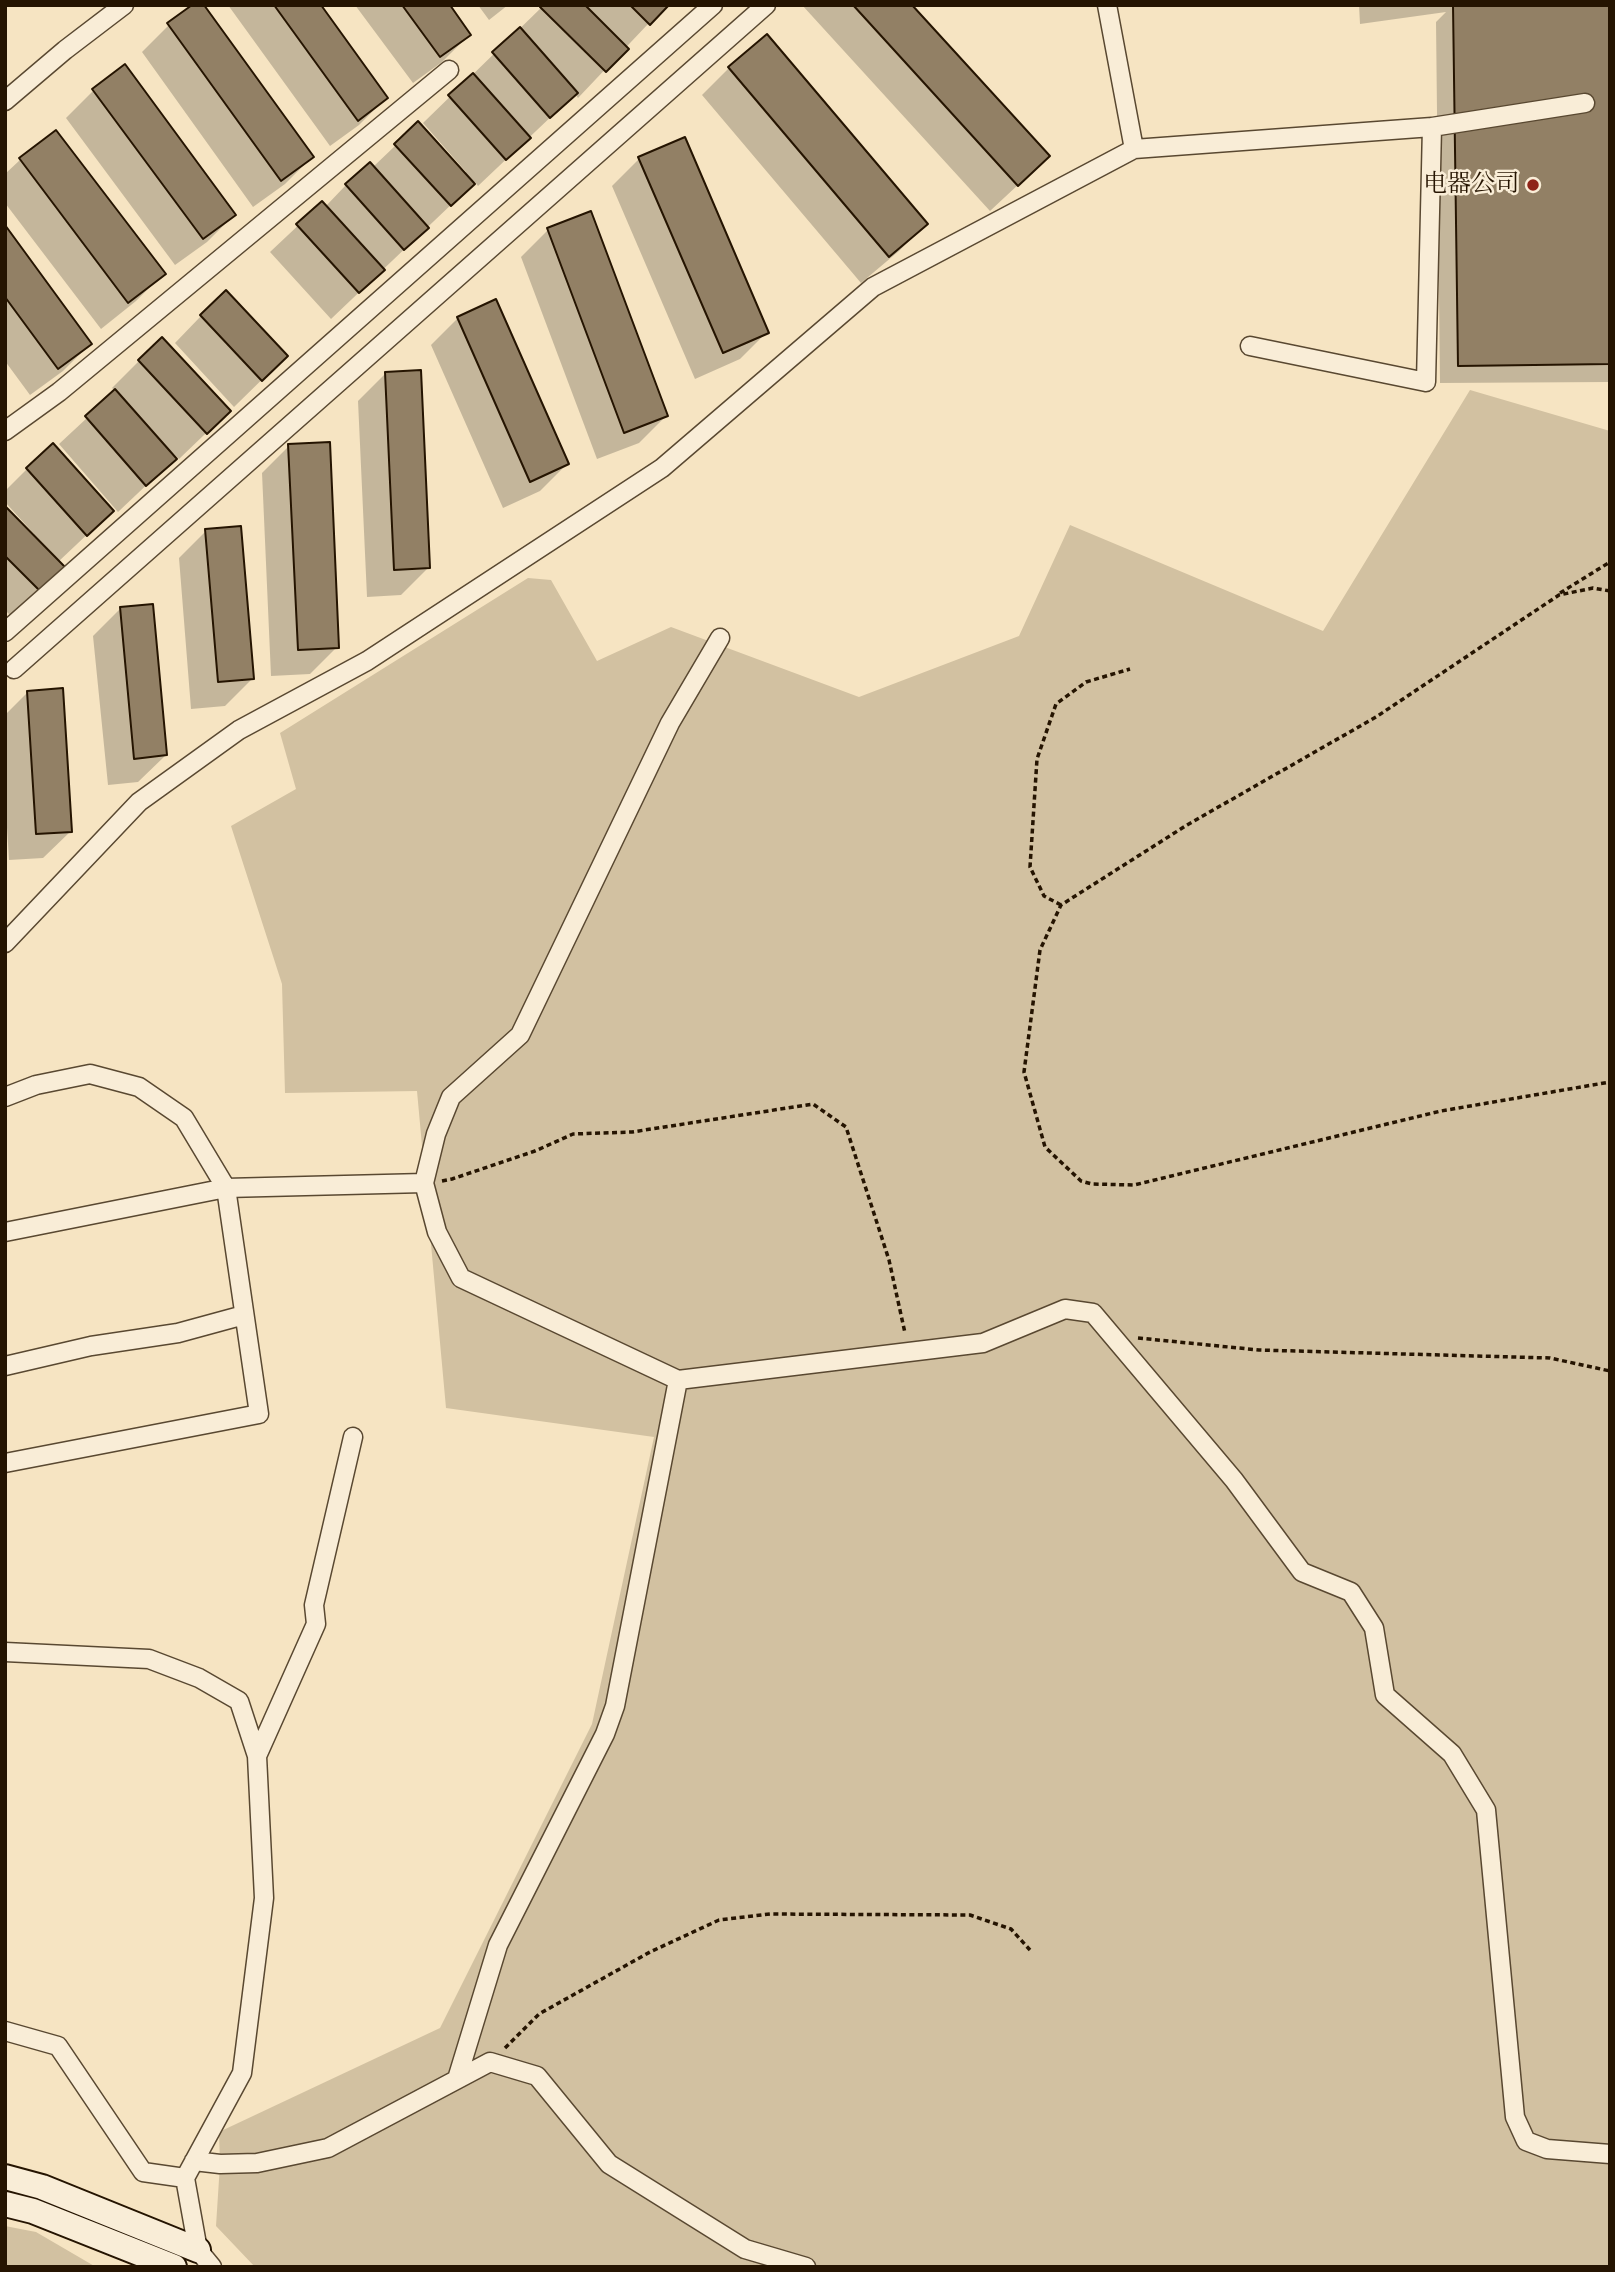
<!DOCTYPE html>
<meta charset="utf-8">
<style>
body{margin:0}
#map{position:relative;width:1615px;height:2272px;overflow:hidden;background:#f6e4c2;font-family:Cardo,serif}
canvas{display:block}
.frame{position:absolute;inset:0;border:7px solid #251401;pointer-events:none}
</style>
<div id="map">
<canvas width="1615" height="2272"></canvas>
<div class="frame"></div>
</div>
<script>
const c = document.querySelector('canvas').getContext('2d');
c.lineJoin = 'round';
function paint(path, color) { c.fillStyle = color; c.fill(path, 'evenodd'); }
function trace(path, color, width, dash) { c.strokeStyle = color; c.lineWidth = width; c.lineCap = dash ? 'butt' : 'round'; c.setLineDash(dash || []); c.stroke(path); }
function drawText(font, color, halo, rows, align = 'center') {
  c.font = font + ' Cardo,"Noto Serif SC",serif'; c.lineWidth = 5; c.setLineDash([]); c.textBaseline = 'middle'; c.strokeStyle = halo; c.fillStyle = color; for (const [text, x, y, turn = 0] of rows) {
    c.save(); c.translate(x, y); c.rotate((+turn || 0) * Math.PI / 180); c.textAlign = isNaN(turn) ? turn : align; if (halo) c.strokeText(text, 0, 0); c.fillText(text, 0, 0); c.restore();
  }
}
paint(new Path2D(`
 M 1470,390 L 1610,431 L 1610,2267 L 255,2267 L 216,2226 L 220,2164 L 219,2132 L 440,2028 L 592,1724 L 654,1437 L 446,1408 L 417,1091 L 285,1093 L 282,984 L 231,826 L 296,789 L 280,733 L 528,578 L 551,580 L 597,661 L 671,627 L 859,697 L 1019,636 L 1070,525 L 1323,631 Z
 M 5,2226 L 36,2232 L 96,2267 L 5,2267 Z`), '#d2c1a1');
paint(new Path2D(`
 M 228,5 L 319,5 L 386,98 L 359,125 L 330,146 Z
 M 355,5 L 447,5 L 469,35 L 442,62 L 413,83 Z
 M 478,5 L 508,5 L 489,20 Z
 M 544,5 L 666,5 L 578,98 L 575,94 L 478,186 L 475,182 L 331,319 L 270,252 L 322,203 L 325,207 L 346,185 L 373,167 L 418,124 L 464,175 L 466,172 L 423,123 Z
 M 802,5 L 910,5 L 1020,183 L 990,211 Z
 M 1359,5 L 1610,5 L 1610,382 L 1440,383 L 1436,22 L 1446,12 L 1360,24 Z
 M 169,25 L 312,157 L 285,184 L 253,207 L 142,52 Z
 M 767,36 L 926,224 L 899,251 L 861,283 L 702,95 L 729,68 Z
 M 125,67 L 234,215 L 207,242 L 175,265 L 66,118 L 93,91 Z
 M 56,132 L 163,274 L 136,301 L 101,329 L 5,203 L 5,174 L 20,160 Z
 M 639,159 L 767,332 L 740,359 L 695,379 L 612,186 Z
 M 5,228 L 90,344 L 63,371 L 30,395 L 5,361 Z
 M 548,230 L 666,416 L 639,443 L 597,459 L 521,257 Z
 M 201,316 L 286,356 L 234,407 L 175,343 Z
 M 458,318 L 567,464 L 540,491 L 503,508 L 431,345 Z
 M 139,361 L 229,411 L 179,459 L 170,450 L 168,452 L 174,459 L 118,512 L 59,444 L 116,391 L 112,388 Z
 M 385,374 L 428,568 L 401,595 L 367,597 L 358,401 Z
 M 289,446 L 337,647 L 310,674 L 271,676 L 262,473 Z
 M 27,469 L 112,511 L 58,562 L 62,567 L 12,617 L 5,610 L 5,509 L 32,536 L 34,534 L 5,502 L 5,491 Z
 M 206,531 L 252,679 L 225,706 L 191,709 L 179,558 Z
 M 121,608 L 166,755 L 138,782 L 108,785 L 93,636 Z
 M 28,692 L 71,831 L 43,858 L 9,860 L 5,795 L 5,715 Z`), '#0003');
const building = new Path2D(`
 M 192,5 L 204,5 L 314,157 L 281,181 L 167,23 Z
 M 274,5 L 321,5 L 388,98 L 358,121 Z
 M 402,5 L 450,5 L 471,35 L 440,57 Z
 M 542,5 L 585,5 L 629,49 L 606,72 L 540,7 Z
 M 630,5 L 669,5 L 650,25 Z
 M 853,5 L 912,5 L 1050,156 L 1018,186 Z
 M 1453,5 L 1610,5 L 1610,364 L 1458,366 Z
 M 520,27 L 578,93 L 550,118 L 492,52 Z
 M 767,34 L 928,224 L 889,257 L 728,67 Z
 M 125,64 L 236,215 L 203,239 L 92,89 Z
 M 473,73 L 531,138 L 506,160 L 448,95 Z
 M 418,121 L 475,184 L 451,206 L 394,144 Z
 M 56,130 L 166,274 L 128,303 L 19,158 Z
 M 685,137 L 769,333 L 723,353 L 638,157 Z
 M 370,162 L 429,228 L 404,250 L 345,184 Z
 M 322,201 L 385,270 L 359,293 L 296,224 Z
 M 591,211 L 668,416 L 624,433 L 547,228 Z
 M 5,225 L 92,344 L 58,369 L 5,297 Z
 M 226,290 L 288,356 L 262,381 L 200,315 Z
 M 496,299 L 569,464 L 530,482 L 457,317 Z
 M 162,337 L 231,411 L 207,434 L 138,360 Z
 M 421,370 L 430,568 L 394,570 L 385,372 Z
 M 115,389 L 177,459 L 146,486 L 85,416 Z
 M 330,442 L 339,648 L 298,650 L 288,444 Z
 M 53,443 L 114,511 L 87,536 L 26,468 Z
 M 5,506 L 65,567 L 40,591 L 5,556 Z
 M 241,526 L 254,679 L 218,682 L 205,529 Z
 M 153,604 L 167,755 L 134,759 L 120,607 Z
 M 63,688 L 72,832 L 36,834 L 27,691 Z`);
paint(building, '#928065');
trace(building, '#251401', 2);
const street = new Path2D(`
 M 1107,5 L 1134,149
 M 5,101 L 65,50 L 124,5
 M 1432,127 L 1585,103
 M 5,431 L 59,392 L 449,70
 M 5,632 L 713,5
 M 14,669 L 766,5
 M 5,943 L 139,802 L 239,730 L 367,661 L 662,468 L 873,287 L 1134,149 L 1432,127 L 1426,382 L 1250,346
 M 5,1097 L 36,1085 L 90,1074 L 139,1087 L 184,1118 L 226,1188 L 259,1414 L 5,1463
 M 5,1232 L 226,1188 L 424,1183
 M 5,1366 L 91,1346 L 178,1333 L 244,1315
 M 678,1380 L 983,1343 L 1065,1309 L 1093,1313 L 1234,1480 L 1302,1572 L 1351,1592 L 1374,1628 L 1385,1695 L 1452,1754 L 1486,1810 L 1515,2117 L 1526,2141 L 1547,2149 L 1610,2154
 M 5,1652 L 149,1659 L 199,1678 L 239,1701 L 257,1756 L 264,1898 L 242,2073 L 185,2178 L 198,2250 L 212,2267
 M 257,1756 L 316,1624 L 314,1605 L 353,1437
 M 5,2031 L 58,2046 L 143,2172 L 185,2178
 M 457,2079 L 498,1945 L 605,1734 L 615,1706 L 678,1380 L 461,1278 L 437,1232 L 424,1183 L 436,1134 L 451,1097 L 520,1035 L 670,723 L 720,638
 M 194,2161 L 220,2164 L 257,2163 L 328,2148 L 490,2062 L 537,2076 L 609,2164 L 745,2249 L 806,2267`);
const secondary = new Path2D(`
 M 5,2177 L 42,2187 L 198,2250
 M 5,2204 L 33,2211 L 174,2267`);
trace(street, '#594831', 21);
trace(secondary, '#251401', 28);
trace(new Path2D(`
 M 1610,591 L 1593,588 L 1559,595 L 1376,717 L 1187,825 L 1061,905 L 1040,950 L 1024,1072 L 1045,1147 L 1081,1181 L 1092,1184 L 1134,1185 L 1441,1111 L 1610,1082
 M 1560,593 L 1610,562
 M 1061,905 L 1044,896 L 1030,867 L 1037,759 L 1056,704 L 1086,682 L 1130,669
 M 442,1181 L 452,1179 L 535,1151 L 573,1134 L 632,1132 L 813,1104 L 846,1127 L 889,1260 L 905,1333
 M 1138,1338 L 1259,1350 L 1550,1358 L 1610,1371
 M 505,2048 L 539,2014 L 650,1952 L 719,1920 L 770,1914 L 970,1915 L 1011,1929 L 1030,1950`), '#251401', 3.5, [5, 3.5]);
trace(street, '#f9edd7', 18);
trace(secondary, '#f9edd7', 24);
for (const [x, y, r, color] of [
 [1533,185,7,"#8f2418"]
]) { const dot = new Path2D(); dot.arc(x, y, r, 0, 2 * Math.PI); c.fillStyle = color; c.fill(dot); trace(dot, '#f9edd7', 2.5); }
drawText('24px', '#251401', '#f9edd7', [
 ["电器公司",1519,185]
], 'right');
</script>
